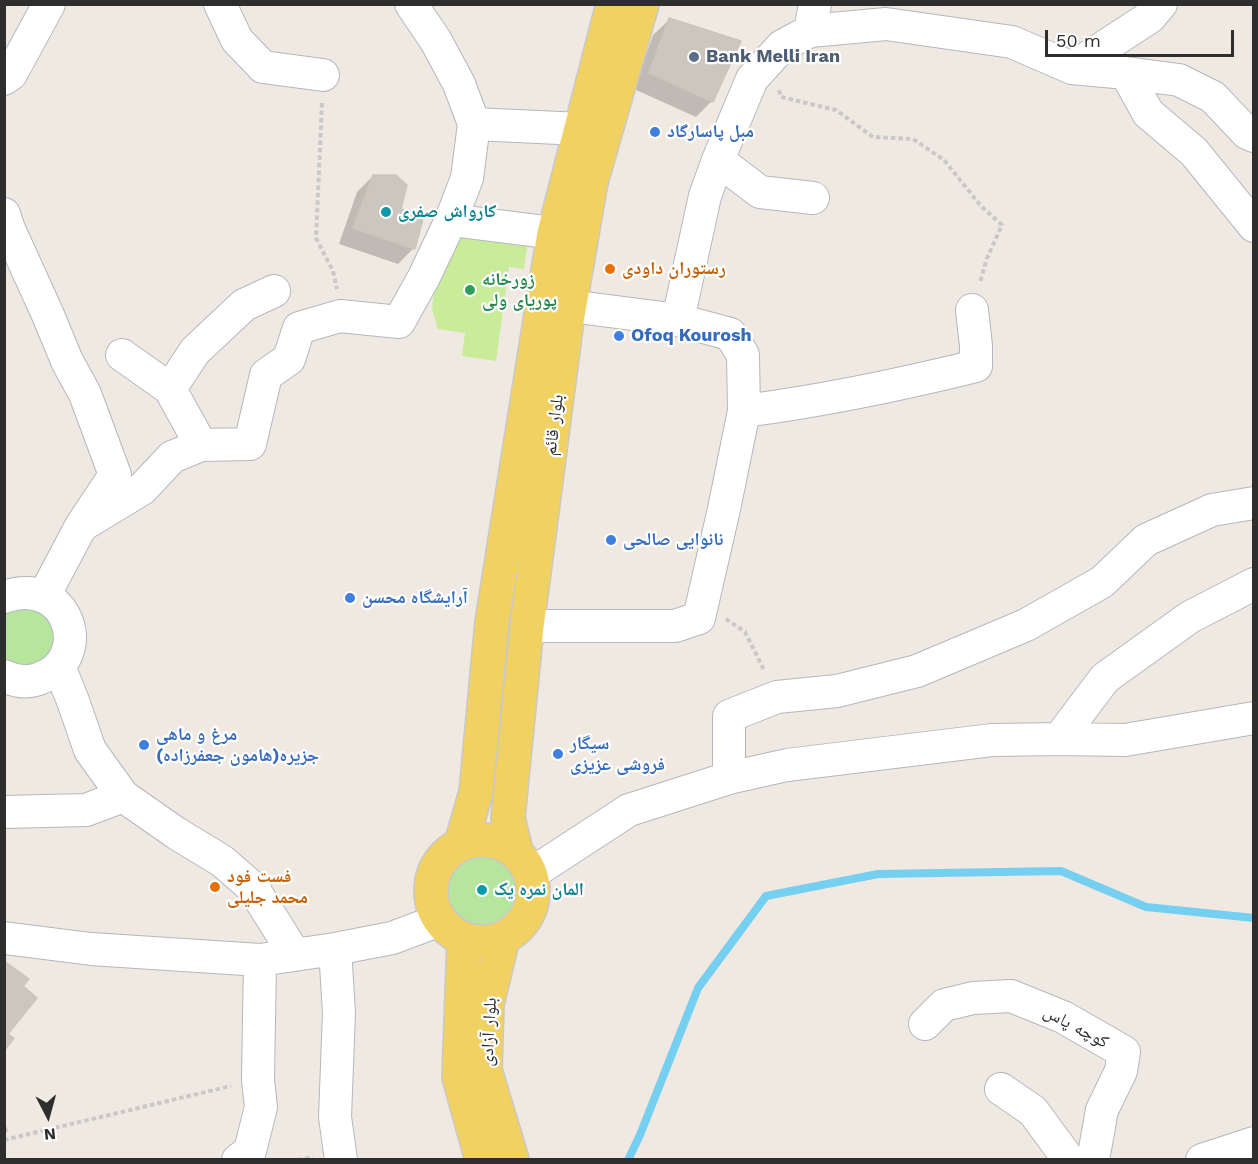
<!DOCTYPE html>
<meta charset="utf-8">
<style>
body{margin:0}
#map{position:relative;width:1258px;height:1164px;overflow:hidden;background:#efe9e1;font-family:"Work Sans",sans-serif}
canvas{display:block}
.frame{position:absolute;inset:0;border:6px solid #2e2e2e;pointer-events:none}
.north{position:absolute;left:18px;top:1086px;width:60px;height:60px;-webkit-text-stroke:4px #fff;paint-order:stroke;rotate:174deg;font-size:16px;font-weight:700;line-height:24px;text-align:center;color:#2e2e2e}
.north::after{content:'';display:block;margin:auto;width:21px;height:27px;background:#2e2e2e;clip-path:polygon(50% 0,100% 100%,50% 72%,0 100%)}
.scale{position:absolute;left:1045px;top:30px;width:189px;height:27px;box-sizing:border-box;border:3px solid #2e2e2e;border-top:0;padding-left:8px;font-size:18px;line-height:21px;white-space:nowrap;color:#2e2e2e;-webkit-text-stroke:4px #fff;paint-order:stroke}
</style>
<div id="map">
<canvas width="1258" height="1164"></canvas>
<div class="frame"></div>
<div class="north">N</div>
<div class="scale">50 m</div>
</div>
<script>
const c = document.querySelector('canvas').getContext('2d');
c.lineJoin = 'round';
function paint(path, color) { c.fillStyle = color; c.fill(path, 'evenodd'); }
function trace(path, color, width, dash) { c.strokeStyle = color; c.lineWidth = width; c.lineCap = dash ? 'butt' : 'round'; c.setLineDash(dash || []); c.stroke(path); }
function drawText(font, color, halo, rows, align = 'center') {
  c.font = font + ' "Work Sans","Noto Naskh Arabic",sans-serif'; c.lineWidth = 4.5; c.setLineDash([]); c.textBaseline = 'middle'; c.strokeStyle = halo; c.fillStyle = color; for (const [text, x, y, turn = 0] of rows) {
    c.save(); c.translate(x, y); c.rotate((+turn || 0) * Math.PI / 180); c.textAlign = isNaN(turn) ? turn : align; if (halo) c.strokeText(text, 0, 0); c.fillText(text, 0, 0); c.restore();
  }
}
paint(new Path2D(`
 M 5,607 L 45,609 L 58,639 L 41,666 L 5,666 Z
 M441 890a42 42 0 1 1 84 0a42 42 0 1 1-84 0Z`), '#b6e59e');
paint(new Path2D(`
 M 456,232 L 528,241 L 524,269 L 509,267 L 496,361 L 462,356 L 465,333 L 438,329 L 432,310 L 437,263 Z`), '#c9ec9a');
paint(new Path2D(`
 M 669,20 L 712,101 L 696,117 L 634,89 L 653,35 Z
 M 373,176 L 399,210 L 414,248 L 398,264 L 339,244 L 357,192 Z
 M 4,1121 L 8,1131 L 4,1134 Z`), '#0003');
trace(new Path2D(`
 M 628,1160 L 640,1135 L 698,988 L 766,896 L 878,874 L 1061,871 L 1146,907 L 1254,918`), '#75cff0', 8);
const building = new Path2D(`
 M 669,18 L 741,41 L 713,102 L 649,73 Z
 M 373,175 L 396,175 L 407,185 L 401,209 L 424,215 L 415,249 L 353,228 Z
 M 4,961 L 29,979 L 23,986 L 37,998 L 8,1034 L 14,1038 L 4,1051 Z`);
paint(building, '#cbc7bf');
trace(building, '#cbc5ba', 1.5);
const minor = new Path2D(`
 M 220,4 L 237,40 L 263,67 L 323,75
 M 411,4 L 436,41 L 459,84 L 474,124 L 581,129
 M 810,31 L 886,24 L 1012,42 L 1072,68 L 1126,73 L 1179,80 L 1213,97 L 1247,133 L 1254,136
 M 1072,68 L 1150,17 L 1161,4
 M 1126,73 L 1148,113 L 1194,152 L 1254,226
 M 4,79 L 11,74 L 49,4
 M 718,160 L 760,192 L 813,198
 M 4,214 L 9,229 L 48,315 L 67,361 L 85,394 L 115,475 L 81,526 L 44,596
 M 451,220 L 467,178 L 474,124
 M 570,306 L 678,320 L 705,196 L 718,160 L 752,79 L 782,46 L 810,31 L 815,4
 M 122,355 L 170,389 L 201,445
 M 170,389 L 195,351 L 244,305 L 274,291
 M 744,411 C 822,401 899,385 976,366 L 976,346 L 972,310
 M 81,526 L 142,489 L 172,457 L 201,445 L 250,444 L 266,375 L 289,359 L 299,328 L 340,316 L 399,322 L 424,277 L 451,220 L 554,233
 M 4,597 C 68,574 95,657 41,678 C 29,683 16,682 4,676
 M 527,626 L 675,626 L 699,618 L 724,509 L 744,411 L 743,355 L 730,334 L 678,320
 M 59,666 L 73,701 L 90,750 L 123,796 L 176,833 L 222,861 L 253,888 L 295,955
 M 1059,739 L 1125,740 L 1254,718
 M 729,778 L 729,716 L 777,697 L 837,691 L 917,671 L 1026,625 L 1102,582 L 1146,540 L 1212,510 L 1254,503
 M 4,812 L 86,810 L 123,796
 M 531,874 L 629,810 L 729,778 L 787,765 L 992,740 L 1059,739 L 1105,678 L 1190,617 L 1254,584
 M 4,938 L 91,949 L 260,960 L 335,949 L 392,938 L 440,920
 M 335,949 L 339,1013 L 335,1117 L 341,1160
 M 925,1024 L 944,1005 L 973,998 L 1011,996 L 1063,1017 L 1124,1052 L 1121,1071 L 1102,1110 L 1093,1160
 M 1001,1089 L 1033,1111 L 1069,1160
 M 238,1160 L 250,1151 L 261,1107 L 258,1080 L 260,960
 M 1202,1160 L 1254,1143`);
const major = new Path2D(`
 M431 891a51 51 0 1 1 102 0a51 51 0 1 1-102 0Z
 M 461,844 L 476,792 L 492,622 L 554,233 L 613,4
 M 516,851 L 508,818 L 527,626 L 566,327 L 591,182 L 642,4
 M 503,938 L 487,1004 L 485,1070 L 512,1160
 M 464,939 L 459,1077 L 482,1160`);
trace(minor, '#b4b7c1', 34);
trace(major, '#c9c9c9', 36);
trace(new Path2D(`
 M 779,90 L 781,97 L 836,110 L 873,137 L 913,139 L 944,160 L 981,206 L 1002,225 L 987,258 L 980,283
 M 322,103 L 316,238 L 333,271 L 337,289
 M 726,619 L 745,632 L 765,672
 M 4,1140 L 231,1086
 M 298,1160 L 313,1157`), '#c9c9c9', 4, [4.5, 3]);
trace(minor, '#fff', 32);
trace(major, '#f2d163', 33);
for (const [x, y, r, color] of [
 [694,57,6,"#5c6f8a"],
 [655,132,6,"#3f7fe0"],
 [386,212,6,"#0f9aa8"],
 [610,269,6,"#e8710a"],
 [470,290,6,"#2e9e5b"],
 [619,336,6,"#3f7fe0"],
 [611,540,6,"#3f7fe0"],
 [350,598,6,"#3f7fe0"],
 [144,745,6,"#3f7fe0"],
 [558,754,6,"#3f7fe0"],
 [215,887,6,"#e8710a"],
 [482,890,6,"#0f9aa8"]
]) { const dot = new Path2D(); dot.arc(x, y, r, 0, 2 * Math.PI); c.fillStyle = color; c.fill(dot); trace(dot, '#fff', 2); }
drawText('bold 18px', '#4e5e75', '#fff', [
 ["Bank Melli Iran",706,57]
], 'left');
drawText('bold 18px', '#366cbe', '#fff', [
 ["مبل پاسارگاد",667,132],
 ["Ofoq Kourosh",631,336],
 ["نانوایی صالحی",623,540],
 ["آرایشگاه محسن",362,598],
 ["مرغ و ماهی",156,735],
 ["جزیره(هامون جعفرزاده)",156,756],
 ["سیگار",570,744],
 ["فروشی عزیزی",570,765]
], 'left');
drawText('bold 18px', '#0d838f', '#fff', [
 ["کارواش صفری",398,212],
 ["المان نمره یک",494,890]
], 'left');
drawText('bold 18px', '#c56008', '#fff', [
 ["رستوران داودی",622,269],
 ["فست فود",227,877],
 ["محمد جلیلی",227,898]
], 'left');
drawText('bold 18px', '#27864d', '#fff', [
 ["زورخانه",482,280],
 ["پوریای ولی",482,301]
], 'left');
drawText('18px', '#2e2e2e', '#fff', [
 ["بلوار قائم",554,425,-83],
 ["کوچه پاس",1076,1027,28],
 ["بلوار آزادی",489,1032,-87]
]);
</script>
